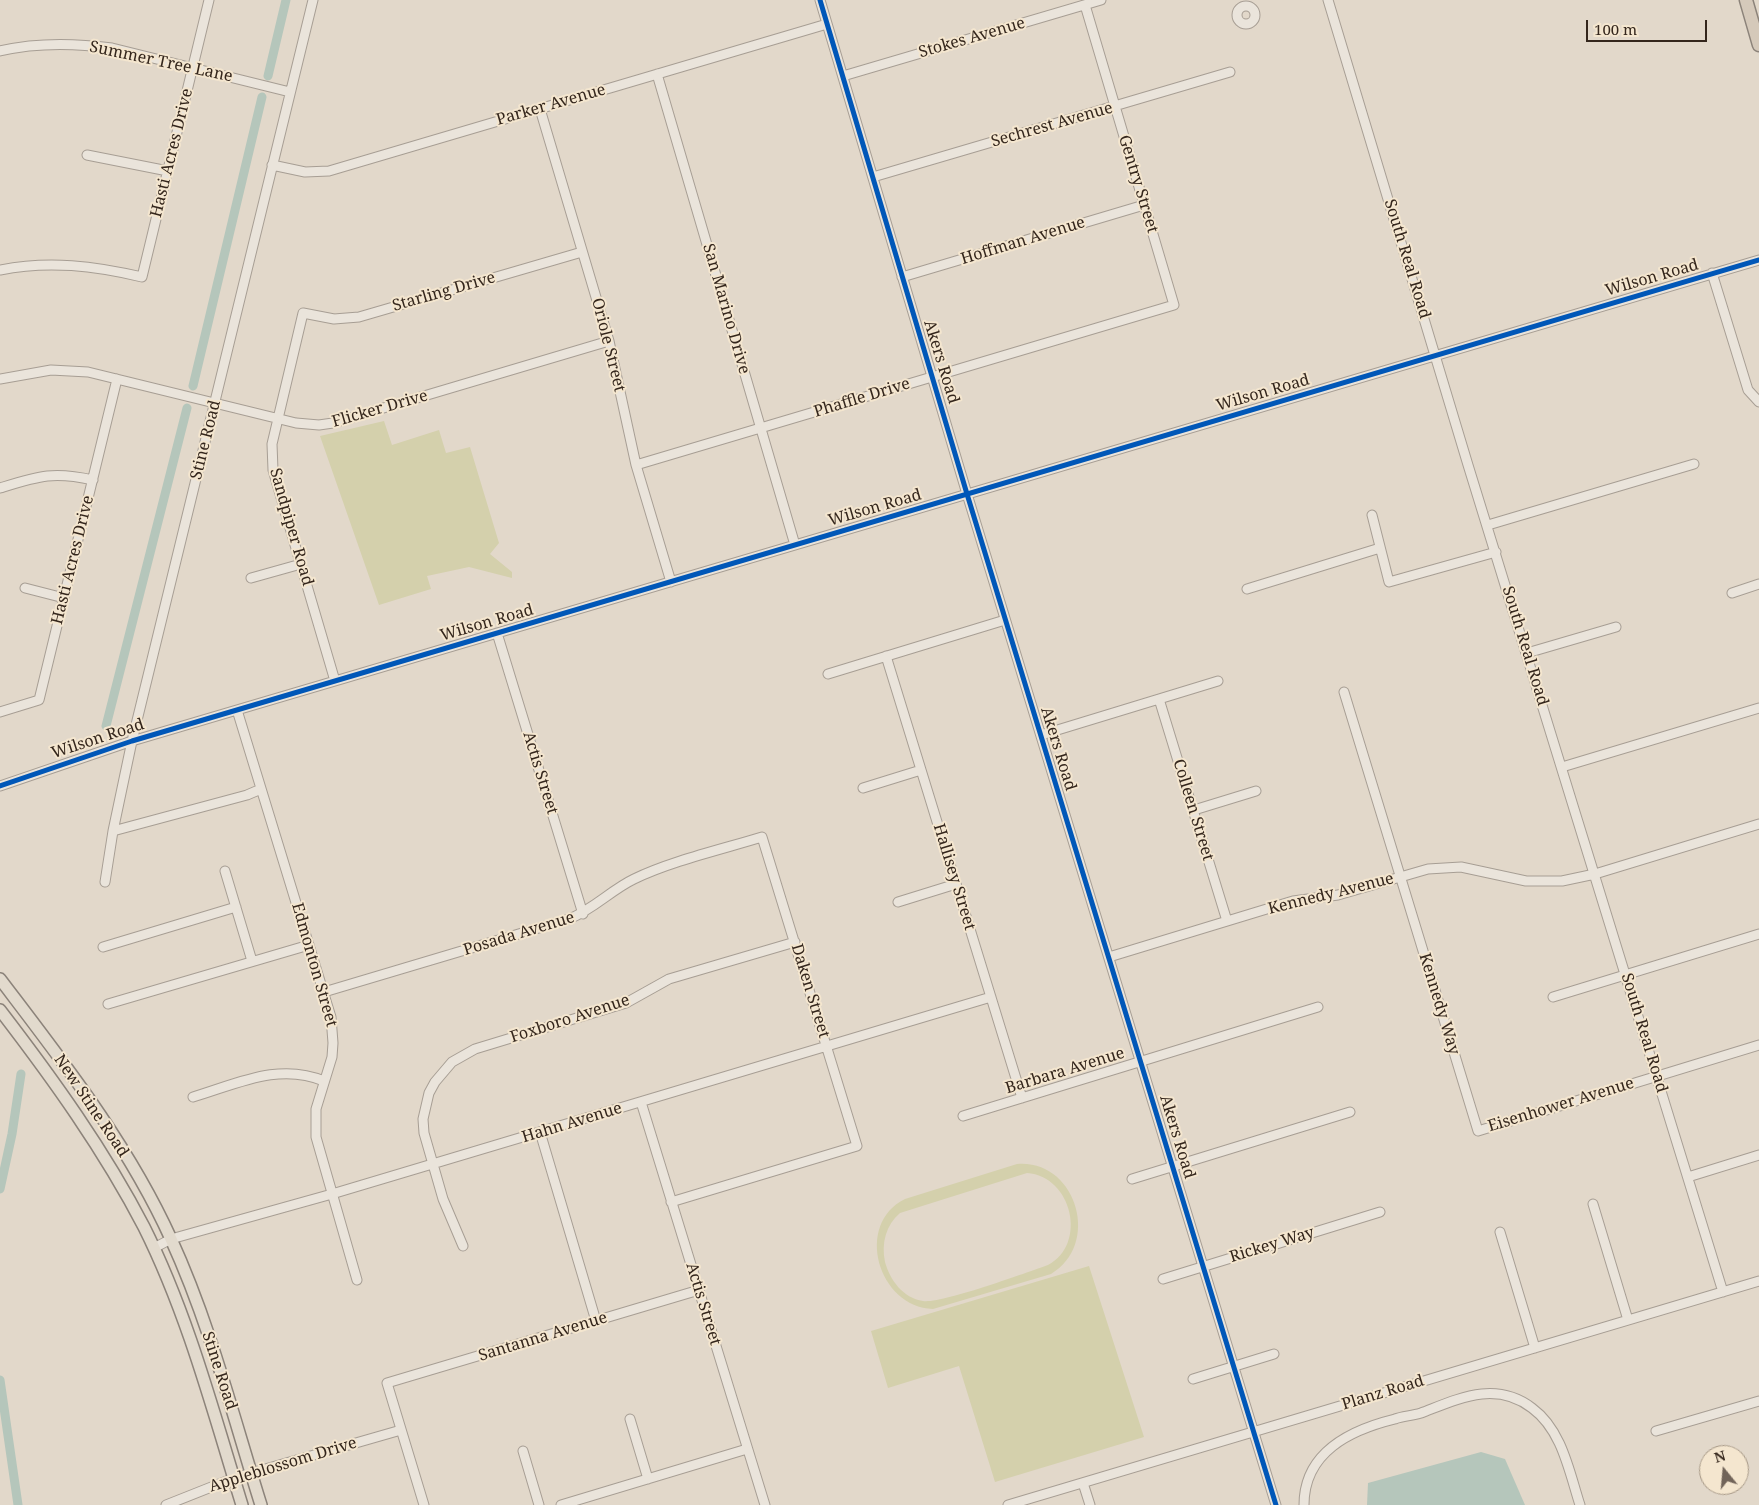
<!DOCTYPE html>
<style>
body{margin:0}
#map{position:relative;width:1759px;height:1505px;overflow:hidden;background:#e2d8ca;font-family:"Noto Serif",serif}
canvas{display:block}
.north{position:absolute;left:1699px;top:1445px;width:50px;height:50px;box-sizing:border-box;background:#f4e6cf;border:1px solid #a79987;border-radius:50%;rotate:343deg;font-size:14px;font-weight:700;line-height:20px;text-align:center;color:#34261c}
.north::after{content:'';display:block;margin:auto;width:18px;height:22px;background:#716459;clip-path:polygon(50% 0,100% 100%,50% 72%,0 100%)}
.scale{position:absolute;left:1586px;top:20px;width:121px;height:22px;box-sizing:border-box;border:2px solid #34261c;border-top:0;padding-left:6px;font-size:15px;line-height:18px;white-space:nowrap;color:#34261c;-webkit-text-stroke:4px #f4e6cf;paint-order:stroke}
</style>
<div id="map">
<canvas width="1759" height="1505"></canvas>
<div class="north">N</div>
<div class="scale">100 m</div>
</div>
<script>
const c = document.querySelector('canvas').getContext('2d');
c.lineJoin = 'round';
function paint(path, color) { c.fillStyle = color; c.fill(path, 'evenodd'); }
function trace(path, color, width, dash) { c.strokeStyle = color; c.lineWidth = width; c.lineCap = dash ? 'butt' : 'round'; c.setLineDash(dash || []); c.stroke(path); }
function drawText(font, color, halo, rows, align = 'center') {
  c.font = font + ' "Noto Serif",serif'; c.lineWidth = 4; c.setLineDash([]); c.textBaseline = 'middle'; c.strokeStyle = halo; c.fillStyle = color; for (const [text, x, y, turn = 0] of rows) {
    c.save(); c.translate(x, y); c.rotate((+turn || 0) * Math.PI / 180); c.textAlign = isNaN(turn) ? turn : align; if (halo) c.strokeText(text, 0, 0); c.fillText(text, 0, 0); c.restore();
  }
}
paint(new Path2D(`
 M 384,421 L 392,445 L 439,430 L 446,453 L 470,447 L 499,543 L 490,554 L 512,572 L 512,578 L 469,567 L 427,576 L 431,589 L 379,605 L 320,436 Z
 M 1017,1164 C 1076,1159 1102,1244 1051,1274 L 933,1309 C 878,1307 854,1224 905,1199 ZM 1027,1173 C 1072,1176 1088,1244 1048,1265 C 1025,1273 941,1304 923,1301 C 903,1298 890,1280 885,1262 C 881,1243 886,1225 900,1213 Z
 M 1089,1266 L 1144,1437 L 995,1482 L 959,1366 L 888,1388 L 871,1331 Z`), '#d4d0ac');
paint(new Path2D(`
 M 1481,1452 L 1505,1459 L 1525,1505 L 1367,1505 L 1368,1483 Z`), '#b5c6bb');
trace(new Path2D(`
 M 268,76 L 286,0
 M 193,386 L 262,97
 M 106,726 L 187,408
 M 0,1189 L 12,1134 L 21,1074
 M 0,1380 L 18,1505`), '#b5c6bb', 9);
const minor = new Path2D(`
 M 820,0 L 967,494 L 1276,1505
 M 1328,0 L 1468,465 L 1723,1292
 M1237 15a9 9 0 1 1 18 0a9 9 0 1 1-18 0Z
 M 0,51 C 37,42 74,43 112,48 L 290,92
 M 657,74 L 795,545
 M 843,76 L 1101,0
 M 540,109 L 609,341 L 636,465 L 671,582
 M 87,155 L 168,171
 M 272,165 L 305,172 L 329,171 L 827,24
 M 873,177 L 1230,72
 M 0,270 C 49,260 95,266 142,277 L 209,0
 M 1712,273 L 1748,390 L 1759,402
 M 902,277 L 1144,205
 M 0,379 L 51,370 L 88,372 L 296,423 L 319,425 L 333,423 L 609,341
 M 636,465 L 1174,305 L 1085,5
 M 0,488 C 39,476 53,471 93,480
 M 1372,515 L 1389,582 L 1496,552
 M 1488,525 L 1694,464
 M 251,578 L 301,564
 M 25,588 L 64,598
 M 1247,589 L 1380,548
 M 1732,593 L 1759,584
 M 497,633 L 583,914
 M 1527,653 L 1616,627
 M 886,656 L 1022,1098
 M 828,674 L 1005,620
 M 335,681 L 273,470 L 272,444 L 303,313 L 334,319 L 359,317 L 582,252
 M 1344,692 L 1478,1131 L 1759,1045
 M 1159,699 L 1227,921
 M 237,710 L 331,1017 L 333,1043 L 332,1057 L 316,1109 L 316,1137 L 357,1280
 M 0,712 L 39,700 L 117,379
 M 1041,735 L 1218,681
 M 1562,767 L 1759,708
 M 0,786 L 132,741 L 1759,260
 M 863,788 L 921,770
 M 1194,810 L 1256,791
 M 113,831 L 247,795 L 261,789
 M 225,871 L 252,961
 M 105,882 L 113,831 L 132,741 L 313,0
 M 898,902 L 956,884
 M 103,947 L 236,907
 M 1109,957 L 1293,901 L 1338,895 L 1428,869 L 1461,867 L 1526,881 L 1562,881 L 1595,874 L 1759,824
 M 324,992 L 569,919 C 594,909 611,890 634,879 C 671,861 723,849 762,837 L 857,1146 L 671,1202
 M 1553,997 L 1759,934
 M 108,1004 L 309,945
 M 193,1097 C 237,1084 279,1062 324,1081
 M 641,1102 L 765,1505
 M 963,1116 L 1318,1007
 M 540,1132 L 596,1321
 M 1688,1177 L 1759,1155
 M 1132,1179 L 1350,1112
 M 1593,1204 L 1628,1320
 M 1500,1232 L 1535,1348
 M 463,1246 L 443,1199 L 424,1133 L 423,1119 L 429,1093 L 435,1082 L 452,1062 L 475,1049 L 626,1003 L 669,979 L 795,942
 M 154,1248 L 171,1239 L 332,1194 L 991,997
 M 1163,1279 L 1380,1212
 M 1193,1379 L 1274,1354
 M 630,1419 L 648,1479
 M 1656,1431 L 1759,1401
 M 523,1451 L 539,1505
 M 1083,1483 L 1090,1505
 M 166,1505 L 234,1478 L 401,1430
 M 424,1505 L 387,1383 L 699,1290
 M 561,1505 L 747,1449
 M 1008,1505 L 1759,1281
 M 1304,1505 C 1304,1452 1350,1430 1395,1419 C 1403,1416 1412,1416 1421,1413 C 1458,1399 1495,1380 1532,1408 C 1562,1430 1569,1471 1580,1505`);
const major = new Path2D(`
 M 0,979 C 63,1062 128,1144 171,1239 C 210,1324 233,1416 261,1505
 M 0,1010 C 53,1079 104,1150 144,1227 C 188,1315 213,1411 242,1505`);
const highway = new Path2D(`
 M 1746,0 L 1759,45`);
trace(minor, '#a79e94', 11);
trace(major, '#8c837a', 14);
trace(highway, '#8c837a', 15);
trace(minor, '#eae4db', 9);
trace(major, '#e2dacd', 11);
trace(highway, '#d5c9ba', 12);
trace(new Path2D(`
 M 820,0 L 967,494 L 1276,1505
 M 0,786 L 132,741 L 1759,260`), '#0057b8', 5);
drawText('16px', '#34261c', '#f4e6cf', [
 ["Stokes Avenue",972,38,-16],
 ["Summer Tree Lane",161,62,12],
 ["Parker Avenue",551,105,-16],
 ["Sechrest Avenue",1052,125,-16],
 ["Hasti Acres Drive",172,153,-76],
 ["Gentry Street",1138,184,73],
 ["Hoffman Avenue",1023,241,-17],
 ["South Real Road",1407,259,73],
 ["Wilson Road",1652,278,-16],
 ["Starling Drive",444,292,-16],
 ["San Marino Drive",726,309,74],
 ["Oriole Street",608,345,76],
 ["Akers Road",941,362,73],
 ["Wilson Road",1263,393,-16],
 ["Phaffle Drive",862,398,-17],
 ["Flicker Drive",380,409,-16],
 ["Stine Road",206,440,-76],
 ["Wilson Road",875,508,-16],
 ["Sandpiper Road",291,527,74],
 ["Hasti Acres Drive",73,560,-76],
 ["Wilson Road",487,623,-16],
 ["South Real Road",1525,646,73],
 ["Wilson Road",98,739,-18],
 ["Akers Road",1058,749,73],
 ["Actis Street",540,773,73],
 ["Colleen Street",1193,810,73],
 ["Hallisey Street",954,877,73],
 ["Kennedy Avenue",1331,894,-14],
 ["Posada Avenue",519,934,-17],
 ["Edmonton Street",314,965,74],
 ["Daken Street",810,991,73],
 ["Kennedy Way",1439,1004,73],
 ["Foxboro Avenue",570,1019,-18],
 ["South Real Road",1644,1033,73],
 ["Barbara Avenue",1065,1071,-17],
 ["Eisenhower Avenue",1561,1105,-17],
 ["New Stine Road",91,1106,56],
 ["Hahn Avenue",572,1123,-17],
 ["Akers Road",1177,1137,73],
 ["Rickey Way",1272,1245,-17],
 ["Actis Street",703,1304,73],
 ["Santanna Avenue",543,1337,-17],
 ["Stine Road",219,1371,72],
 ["Planz Road",1383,1393,-17],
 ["Appleblossom Drive",283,1465,-17]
]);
</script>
